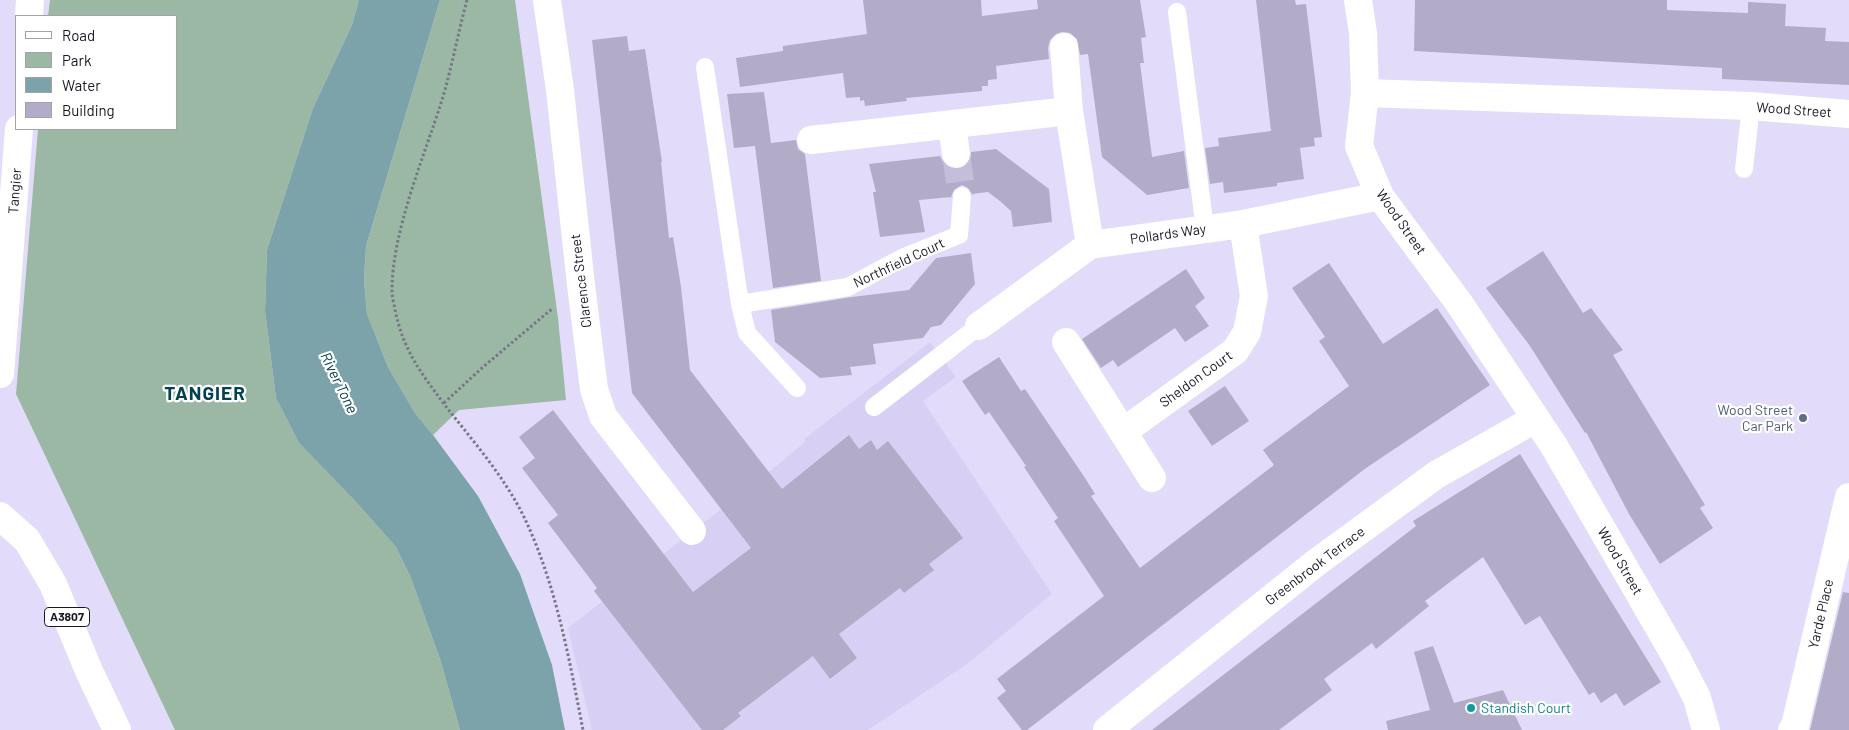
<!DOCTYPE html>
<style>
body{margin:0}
#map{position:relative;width:1849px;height:730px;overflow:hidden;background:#e2dcfa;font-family:Barlow,sans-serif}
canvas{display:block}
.legend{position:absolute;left:15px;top:15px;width:162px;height:115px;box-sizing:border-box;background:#fff;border:1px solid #a3a2a7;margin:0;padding:6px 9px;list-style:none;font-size:15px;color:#1a1722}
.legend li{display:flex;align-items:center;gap:10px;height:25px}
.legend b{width:25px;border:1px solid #a3a2a7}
</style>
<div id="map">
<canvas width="1849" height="730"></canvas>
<ul class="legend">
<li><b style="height:6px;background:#fff"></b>Road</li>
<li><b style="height:14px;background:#9ab8a4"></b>Park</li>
<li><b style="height:14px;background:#7ba3a9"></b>Water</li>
<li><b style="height:14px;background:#b2acc8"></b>Building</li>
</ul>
</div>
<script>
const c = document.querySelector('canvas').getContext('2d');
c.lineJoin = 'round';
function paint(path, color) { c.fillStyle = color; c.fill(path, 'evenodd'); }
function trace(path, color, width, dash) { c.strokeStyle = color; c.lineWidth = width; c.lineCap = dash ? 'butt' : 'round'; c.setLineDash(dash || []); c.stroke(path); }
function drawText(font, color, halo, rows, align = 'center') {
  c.font = font + ' Barlow,sans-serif'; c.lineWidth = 4.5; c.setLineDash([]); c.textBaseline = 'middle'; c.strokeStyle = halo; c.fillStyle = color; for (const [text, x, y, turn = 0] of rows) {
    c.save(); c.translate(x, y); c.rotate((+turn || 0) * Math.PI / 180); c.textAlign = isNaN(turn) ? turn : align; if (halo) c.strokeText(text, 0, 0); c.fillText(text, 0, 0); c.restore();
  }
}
paint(new Path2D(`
 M 930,342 L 956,377 L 923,401 L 1052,594 L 970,662 L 868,730 L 592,730 L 568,628 L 769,472 L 805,442 L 804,439 Z`), '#d8d0f4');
paint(new Path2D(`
 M 50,0 L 359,0 L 352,25 L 313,108 L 267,250 L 265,311 L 276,398 L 299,443 L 356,502 L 396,547 L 411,578 L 441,662 L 460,730 L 175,730 L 16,394 L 38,129 L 176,129 L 176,16 L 48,16 Z
 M 440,0 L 515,0 L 558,318 L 566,400 L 459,410 L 433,435 L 415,413 L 388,367 L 367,314 L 364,280 L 366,246 Z`), '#9ab8a4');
paint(new Path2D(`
 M 359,0 L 440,0 L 366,246 L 364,280 L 367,314 L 388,367 L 415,413 L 433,435 L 478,496 L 520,574 L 552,665 L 565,730 L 460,730 L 441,662 L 411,578 L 396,547 L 356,502 L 299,443 L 276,398 L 265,311 L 267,250 L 313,108 L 352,25 Z`), '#7ba3a9');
paint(new Path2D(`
 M 863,0 L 981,0 L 982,16 L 1038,9 L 1037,0 L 1140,0 L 1146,37 L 1141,38 L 1144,63 L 1140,63 L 1152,157 L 1184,151 L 1189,188 L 1147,195 L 1102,157 L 1088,54 L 1080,55 L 1077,39 L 1070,33 L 1062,32 L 1056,34 L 1050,40 L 1048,48 L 1049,59 L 996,66 L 997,79 L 988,80 L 988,86 L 982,86 L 982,91 L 906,98 L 907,101 L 865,106 L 864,100 L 860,101 L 860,97 L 846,98 L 843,73 L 740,87 L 736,58 L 783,51 L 783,46 L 867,34 Z
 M 1256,0 L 1295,0 L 1296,5 L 1306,4 L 1322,137 L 1314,138 L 1315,146 L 1300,148 L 1304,179 L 1277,183 L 1277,186 L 1224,193 L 1223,182 L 1210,184 L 1205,148 L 1219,146 L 1218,138 L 1271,131 Z
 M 1415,0 L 1667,0 L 1667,10 L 1748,13 L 1748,2 L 1786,4 L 1785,26 L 1826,28 L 1825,41 L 1849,42 L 1849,85 L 1722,79 L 1722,68 L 1414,51 Z
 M 627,36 L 629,51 L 645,49 L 662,162 L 661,162 L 669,238 L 673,237 L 681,287 L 690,370 L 782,489 L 849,435 L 859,449 L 871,440 L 877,450 L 888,441 L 963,538 L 929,564 L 934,570 L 904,593 L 900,588 L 839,634 L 857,658 L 830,679 L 813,656 L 738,713 L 741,716 L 723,730 L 702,730 L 594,591 L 597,588 L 548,523 L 558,515 L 522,468 L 535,458 L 519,437 L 553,410 L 693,592 L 751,548 L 632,393 L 592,40 Z
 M 764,92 L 771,143 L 796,140 L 798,149 L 805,154 L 821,281 L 773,288 L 755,146 L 734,148 L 727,94 Z
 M 996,149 L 1049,189 L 1052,222 L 1013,227 L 1011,211 L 1000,201 L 988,192 L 972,194 L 968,188 L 962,185 L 954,190 L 951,197 L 919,200 L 925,232 L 880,237 L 873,192 L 876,192 L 869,164 L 940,156 L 944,164 L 951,169 L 958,169 L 966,166 L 971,159 L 971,152 Z
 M 1543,251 L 1583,313 L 1591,308 L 1623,350 L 1613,355 L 1705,505 L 1700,508 L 1713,528 L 1660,564 L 1629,514 L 1586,432 L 1585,433 L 1530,346 L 1486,288 Z
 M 971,253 L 975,284 L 941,325 L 931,327 L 923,338 L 873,344 L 876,364 L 850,367 L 852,375 L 820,378 L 775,342 L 771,310 L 852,297 L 909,290 L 936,258 Z
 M 1329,263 L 1383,344 L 1437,308 L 1490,385 L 1366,468 L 1027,730 L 1022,730 L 997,698 L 1006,691 L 997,679 L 1104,596 L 1054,521 L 1058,518 L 1024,467 L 1026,466 L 989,412 L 985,415 L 962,381 L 999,357 L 1021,391 L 1025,389 L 1085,478 L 1095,494 L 1091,496 L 1140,568 L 1274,465 L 1263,450 L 1349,386 L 1319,341 L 1325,337 L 1292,288 Z
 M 1186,269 L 1205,298 L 1195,306 L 1209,326 L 1185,342 L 1175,328 L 1118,367 L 1113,360 L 1101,368 L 1082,339 Z
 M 1225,386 L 1249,421 L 1212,446 L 1188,411 Z
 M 1520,454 L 1661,682 L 1624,706 L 1616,693 L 1601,703 L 1594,692 L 1589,695 L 1540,616 L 1525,625 L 1483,557 L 1425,601 L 1429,606 L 1376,649 L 1372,643 L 1324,679 L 1332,690 L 1279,730 L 1152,730 L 1416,526 L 1413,521 Z
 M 1843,592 L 1849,593 L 1849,730 L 1810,730 Z
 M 1433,646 L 1454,703 L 1503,690 L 1522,730 L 1388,730 L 1386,721 L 1430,710 L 1414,652 Z`), '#b2acc8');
trace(new Path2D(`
 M 956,154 L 962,196`), '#c4beda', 28, [28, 14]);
trace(new Path2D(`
 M 467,0 C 458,33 452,67 442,100 C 424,157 392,231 392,291 C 392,297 394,304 395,310 C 404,352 420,371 444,404 C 472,440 504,476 524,517 C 556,584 569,658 583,730
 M 444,403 L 483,367 L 553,308`), '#797589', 3, [2.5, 2.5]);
trace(new Path2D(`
 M 1177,12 L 1205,229
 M 705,67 L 740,304 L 747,333 L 797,388
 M 1744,169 L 1751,106
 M 740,304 L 848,287 L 904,257 L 959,235 L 962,196
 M 874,407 L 979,326`), '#fff', 18);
trace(new Path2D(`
 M 547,0 L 560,90 L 581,285 L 594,389 L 603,416 L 692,531
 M 1358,0 L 1363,33 L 1365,93 L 1359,146 L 1380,196 L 1459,303 L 1554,446 L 1676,657 L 1697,698 L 1706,730
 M 29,16 L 30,0
 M 1064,47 L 1069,111 L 1090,245
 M 1365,93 L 1751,106 L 1849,114
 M 952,125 L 956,154
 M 811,140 L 1069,111
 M 979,326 L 1090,245 L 1243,224 L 1380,196
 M 1066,342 L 1152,478
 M 0,374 L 19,129
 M 1124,431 L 1235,351 L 1247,332 L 1254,296 L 1243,224
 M 1107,730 L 1317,562 L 1436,475 L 1535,419
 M 1792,730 L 1795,726 L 1849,497`), '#fff', 28);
trace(new Path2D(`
 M 0,516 L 27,540 L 53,584 L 89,671 L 117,730`), '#fff', 28);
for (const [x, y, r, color] of [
 [1803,418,5,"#5c6f8a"],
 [1471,708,5,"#0f9aa8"]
]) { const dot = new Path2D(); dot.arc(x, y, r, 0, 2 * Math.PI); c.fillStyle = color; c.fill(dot); trace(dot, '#fff', 2); }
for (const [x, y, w] of [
 [67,617,45]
]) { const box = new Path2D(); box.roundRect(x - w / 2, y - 9.5, w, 19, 4); c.fillStyle = '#fff'; c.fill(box); trace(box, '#1a1722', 1); }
drawText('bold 12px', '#1a1722', null, [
 ["A3807",67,617]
]);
drawText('14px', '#1a1722', '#fff', [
 ["Wood Street",1794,110,4],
 ["Tangier",15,191,-86],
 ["Wood Street",1401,222,55],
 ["Pollards Way",1168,234,-8],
 ["Northfield Court",899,263,-25],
 ["Clarence Street",581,281,-97],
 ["Sheldon Court",1196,379,-36],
 ["Wood Street",1620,561,60],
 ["Greenbrook Terrace",1315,566,-37],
 ["Yarde Place",1821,614,-77]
]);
drawText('14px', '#4e5e75', '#fff', [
 ["Wood Street",1793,410],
 ["Car Park",1793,426]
], 'right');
drawText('14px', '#0d838f', '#fff', [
 ["Standish Court",1481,708]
], 'left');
drawText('italic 15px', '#004149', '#fff', [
 ["River Tone",339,383,64]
]);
c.letterSpacing = '1px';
drawText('bold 19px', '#02414d', '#fff', [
 ["TANGIER",205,394]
]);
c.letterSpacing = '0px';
</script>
